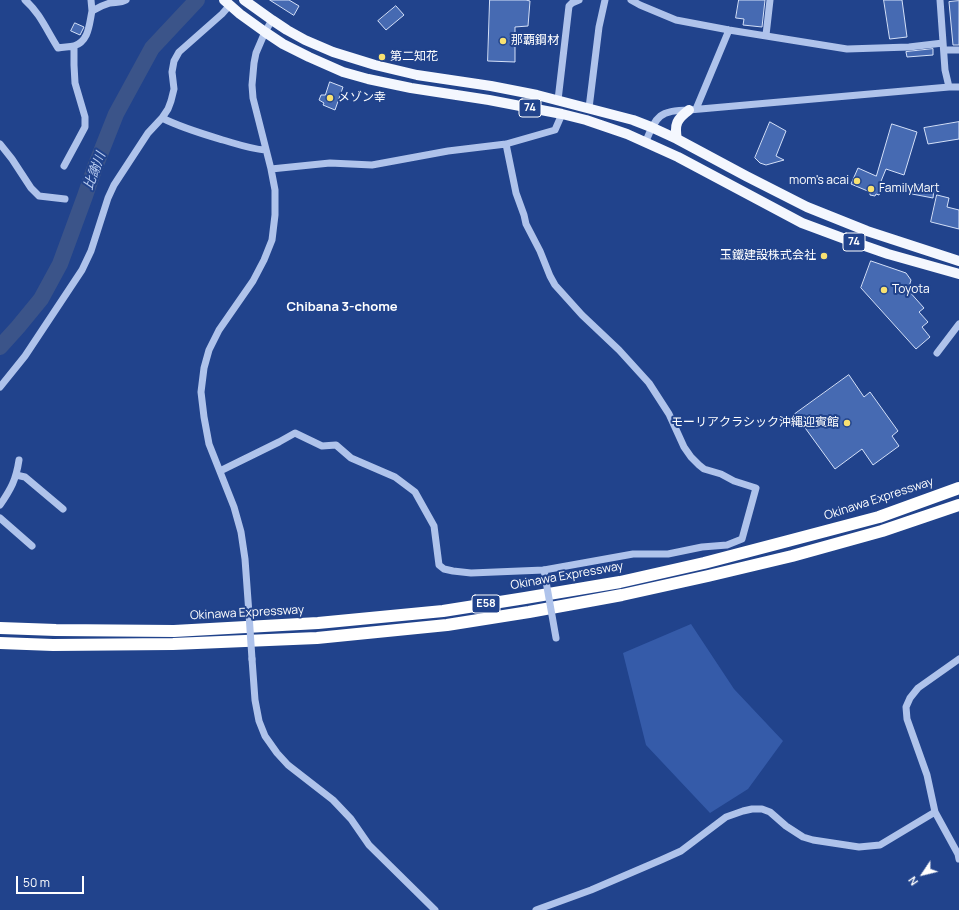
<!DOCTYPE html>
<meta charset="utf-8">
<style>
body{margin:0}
#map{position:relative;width:959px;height:910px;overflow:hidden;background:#21438c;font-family:Manrope,sans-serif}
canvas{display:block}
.north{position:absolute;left:903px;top:854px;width:40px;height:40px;-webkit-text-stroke:3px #21438c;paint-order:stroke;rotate:235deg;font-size:11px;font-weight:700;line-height:16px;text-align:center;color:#fff}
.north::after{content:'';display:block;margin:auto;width:14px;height:18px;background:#fff;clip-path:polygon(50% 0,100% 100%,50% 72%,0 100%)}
.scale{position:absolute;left:16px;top:876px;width:68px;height:18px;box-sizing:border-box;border:2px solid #fff;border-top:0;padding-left:5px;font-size:12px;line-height:14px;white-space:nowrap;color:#fff;-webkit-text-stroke:3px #21438c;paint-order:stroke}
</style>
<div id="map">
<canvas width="959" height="910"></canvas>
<div class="north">N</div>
<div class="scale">50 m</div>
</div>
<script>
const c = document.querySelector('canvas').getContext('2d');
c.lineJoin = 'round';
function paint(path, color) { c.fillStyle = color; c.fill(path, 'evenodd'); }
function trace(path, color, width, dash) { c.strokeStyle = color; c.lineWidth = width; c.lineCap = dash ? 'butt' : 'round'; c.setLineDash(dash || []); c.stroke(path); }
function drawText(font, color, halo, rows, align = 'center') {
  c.font = font + ' Manrope,"Noto Sans JP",sans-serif'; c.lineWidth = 4; c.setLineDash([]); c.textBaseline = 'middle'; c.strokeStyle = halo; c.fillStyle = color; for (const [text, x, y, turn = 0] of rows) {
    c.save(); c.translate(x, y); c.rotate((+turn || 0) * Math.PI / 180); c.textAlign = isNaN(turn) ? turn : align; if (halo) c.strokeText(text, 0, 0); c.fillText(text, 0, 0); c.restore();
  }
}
paint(new Path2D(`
 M 691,624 L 734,689 L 783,741 L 748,789 L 710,813 L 646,745 L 623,653 Z`), '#355ba9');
trace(new Path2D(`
 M 0,347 L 18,327 L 41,299 L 60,264 L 85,196 L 95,167 L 116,114 L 152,48 L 197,0`), '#3b5489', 16);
const building = new Path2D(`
 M 270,0 L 289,0 L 299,6 L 294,15 Z
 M 490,0 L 526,0 L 530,1 L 528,26 L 515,27 L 515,62 L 488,61 Z
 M 739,0 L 765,0 L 762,27 L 743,25 L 744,19 L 736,18 Z
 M 884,0 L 902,0 L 907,37 L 890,39 Z
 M 959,1 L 959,45 L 953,45 L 949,2 Z
 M 396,6 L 404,15 L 386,30 L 378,21 Z
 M 75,23 L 84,27 L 80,35 L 71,31 Z
 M 933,49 L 933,55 L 907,57 L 906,52 Z
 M 330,82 L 343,87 L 335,110 L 323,105 L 324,103 L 319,100 L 321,95 L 325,95 Z
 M 770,122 L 786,131 L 776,156 L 784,160 L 766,165 L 760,163 L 755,158 Z
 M 959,122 L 959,139 L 928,144 L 924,128 Z
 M 892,124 L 917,132 L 904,175 L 886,169 L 879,186 L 882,187 L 879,195 L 876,194 L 875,196 L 870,195 L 870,192 L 851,184 L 858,168 L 876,176 Z
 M 914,184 L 934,189 L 933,198 L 912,194 Z
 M 937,195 L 949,198 L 947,207 L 959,210 L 959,229 L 931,222 Z
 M 871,261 L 906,273 L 911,280 L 908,290 L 924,308 L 919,312 L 928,322 L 922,327 L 930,337 L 916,349 L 861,288 Z
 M 849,375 L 864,397 L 870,392 L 898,431 L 892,436 L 899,446 L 873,465 L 862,449 L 835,469 L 795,414 Z`);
paint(building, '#466ab2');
trace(building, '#d4e0f8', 1);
trace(new Path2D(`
 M 25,0 C 40,13 47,31 58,48 C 63,47 69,47 74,46 C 89,41 89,25 92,11 C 97,8 103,5 110,3 C 116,2 121,3 126,0
 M 91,0 L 92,11
 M 631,0 L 640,5 L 676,20 L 729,30 L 847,49 L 909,47 L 943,43
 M 940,0 L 945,70 L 949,87
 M 766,35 L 770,0
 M 944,50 L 959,50
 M 558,100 L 569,6 L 572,3 L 579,0
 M 589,108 L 599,27 L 605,0
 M 696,109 L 729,30
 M 162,118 C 182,128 203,134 223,140 C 237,144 251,149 265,150
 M 646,141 C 656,116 660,110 689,110 L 949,87 L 959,87
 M 0,144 L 12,159 L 31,188 L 39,196 L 65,199
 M 64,166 L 77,142 L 85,127 L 85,117 L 75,83 L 74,65 L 74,46
 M 271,169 L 330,163 L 372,165 L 448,151 L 506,144 L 555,130 L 562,114
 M 937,353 L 959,324
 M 0,387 L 25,356 L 82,270 L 91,251 L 108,198 L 114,185 L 148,133 L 162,118 L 168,109 L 171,101 L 174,89 L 172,72 L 174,61 L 179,52 L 222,14 L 230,5
 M 220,471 L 279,442 L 295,433 L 322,446 L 336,445 L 351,458 L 395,477 L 415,492 L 434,526 L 439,565 L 444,569 L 453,571 L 471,573 L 544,570 L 633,554 L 668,554 L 702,547 L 727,545 L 742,539 L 756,488 L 734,481 L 721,474 L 704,469 L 699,465 L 691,457 L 684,447 L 669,414 L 649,383 L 619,350 L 582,315 L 555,285 L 550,276 L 540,251 L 526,224 L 524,215 L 516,193 L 506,144
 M 16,475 L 25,477 L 63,509
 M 0,505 C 11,489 16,480 19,460
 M 0,518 L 32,546
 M 249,614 L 245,559 L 241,532 L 234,507 L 209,444 L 204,417 L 201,392 L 204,368 L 209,350 L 219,330 L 253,281 L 264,260 L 272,240 L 275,215 L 275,190 L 271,169 L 253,98 L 252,85 L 254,63 L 256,53 L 265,32 L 272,20
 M 252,659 L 255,700 L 259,721 L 265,736 L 277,753 L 288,765 L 333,800 L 351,819 L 369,845 L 435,910
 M 959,659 L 918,688 L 910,698 L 906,707 L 907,719 L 927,775 L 935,812 L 958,854 L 959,859
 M 536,910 L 591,890 L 661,860 L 681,851 L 726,817 L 743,811 L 752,809 L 762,809 L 770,812 L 786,826 L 803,837 L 813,840 L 859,847 L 880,845 L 935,812`), '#afc3eb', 7);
trace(new Path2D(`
 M 224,0 L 240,14 L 265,32 L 283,44 L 309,57 L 343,72 L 368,79 L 411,88 L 489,100 L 562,114 L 586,120 L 627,134 L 678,157 L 802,223 L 845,239 L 888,254 L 959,274
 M 244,0 L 272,20 L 287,30 L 305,40 L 333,52 L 375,65 L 417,75 L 491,86 L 537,95 L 633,120 L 651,127 L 677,139 L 746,176 L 807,207 L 867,231 L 959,261
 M 677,139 C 674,124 677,119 689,110`), '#f4f7fe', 10);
trace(new Path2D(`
 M 0,628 L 56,630 L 174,631 L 318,623 L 443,611 L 525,598 L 620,582 L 704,563 L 788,541 L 879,517 L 959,488
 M 0,643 L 53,645 L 173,644 L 317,638 L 447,625 L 529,612 L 622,595 L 708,576 L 792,556 L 882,531 L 959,505`), '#fff', 12);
trace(new Path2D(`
 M 544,570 L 556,638
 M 249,614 L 252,659`), '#afc3eb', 7);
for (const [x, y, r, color] of [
 [503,41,4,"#f8e171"],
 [382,57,4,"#f8e171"],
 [330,98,4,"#f8e171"],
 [857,181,4,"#f8e171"],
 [871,189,4,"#f8e171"],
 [824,256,4,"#f8e171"],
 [884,290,4,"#f8e171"],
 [847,423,4,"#f8e171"]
]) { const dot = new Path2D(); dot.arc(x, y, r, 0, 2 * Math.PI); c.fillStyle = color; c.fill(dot); trace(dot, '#21438c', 1.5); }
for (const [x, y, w] of [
 [530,108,22],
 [854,242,22],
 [486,604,28]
]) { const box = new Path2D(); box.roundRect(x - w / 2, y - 9, w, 18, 3); c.fillStyle = '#21438c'; c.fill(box); trace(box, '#fff', 1); }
drawText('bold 11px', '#fff', null, [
 ["74",530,108],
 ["74",854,242],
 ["E58",486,604]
]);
drawText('12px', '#fff', '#21438c', [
 ["那覇鋼材",511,41],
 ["第二知花",390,57],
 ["メゾン幸",338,98],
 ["mom's acai",849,181,"right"],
 ["FamilyMart",879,189],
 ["玉鐵建設株式会社",816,256,"right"],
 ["Toyota",892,290],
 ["モーリアクラシック沖縄迎賓館",839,423,"right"]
], 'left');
drawText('12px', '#fff', '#21438c', [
 ["Okinawa Expressway",879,499,-18],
 ["Okinawa Expressway",567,576,-10],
 ["Okinawa Expressway",247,613,-3]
]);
drawText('italic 13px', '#bbcef2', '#21438c', [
 ["比謝川",95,171,-70]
]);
drawText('bold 13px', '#fff', '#21438c', [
 ["Chibana 3-chome",342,307]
]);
</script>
